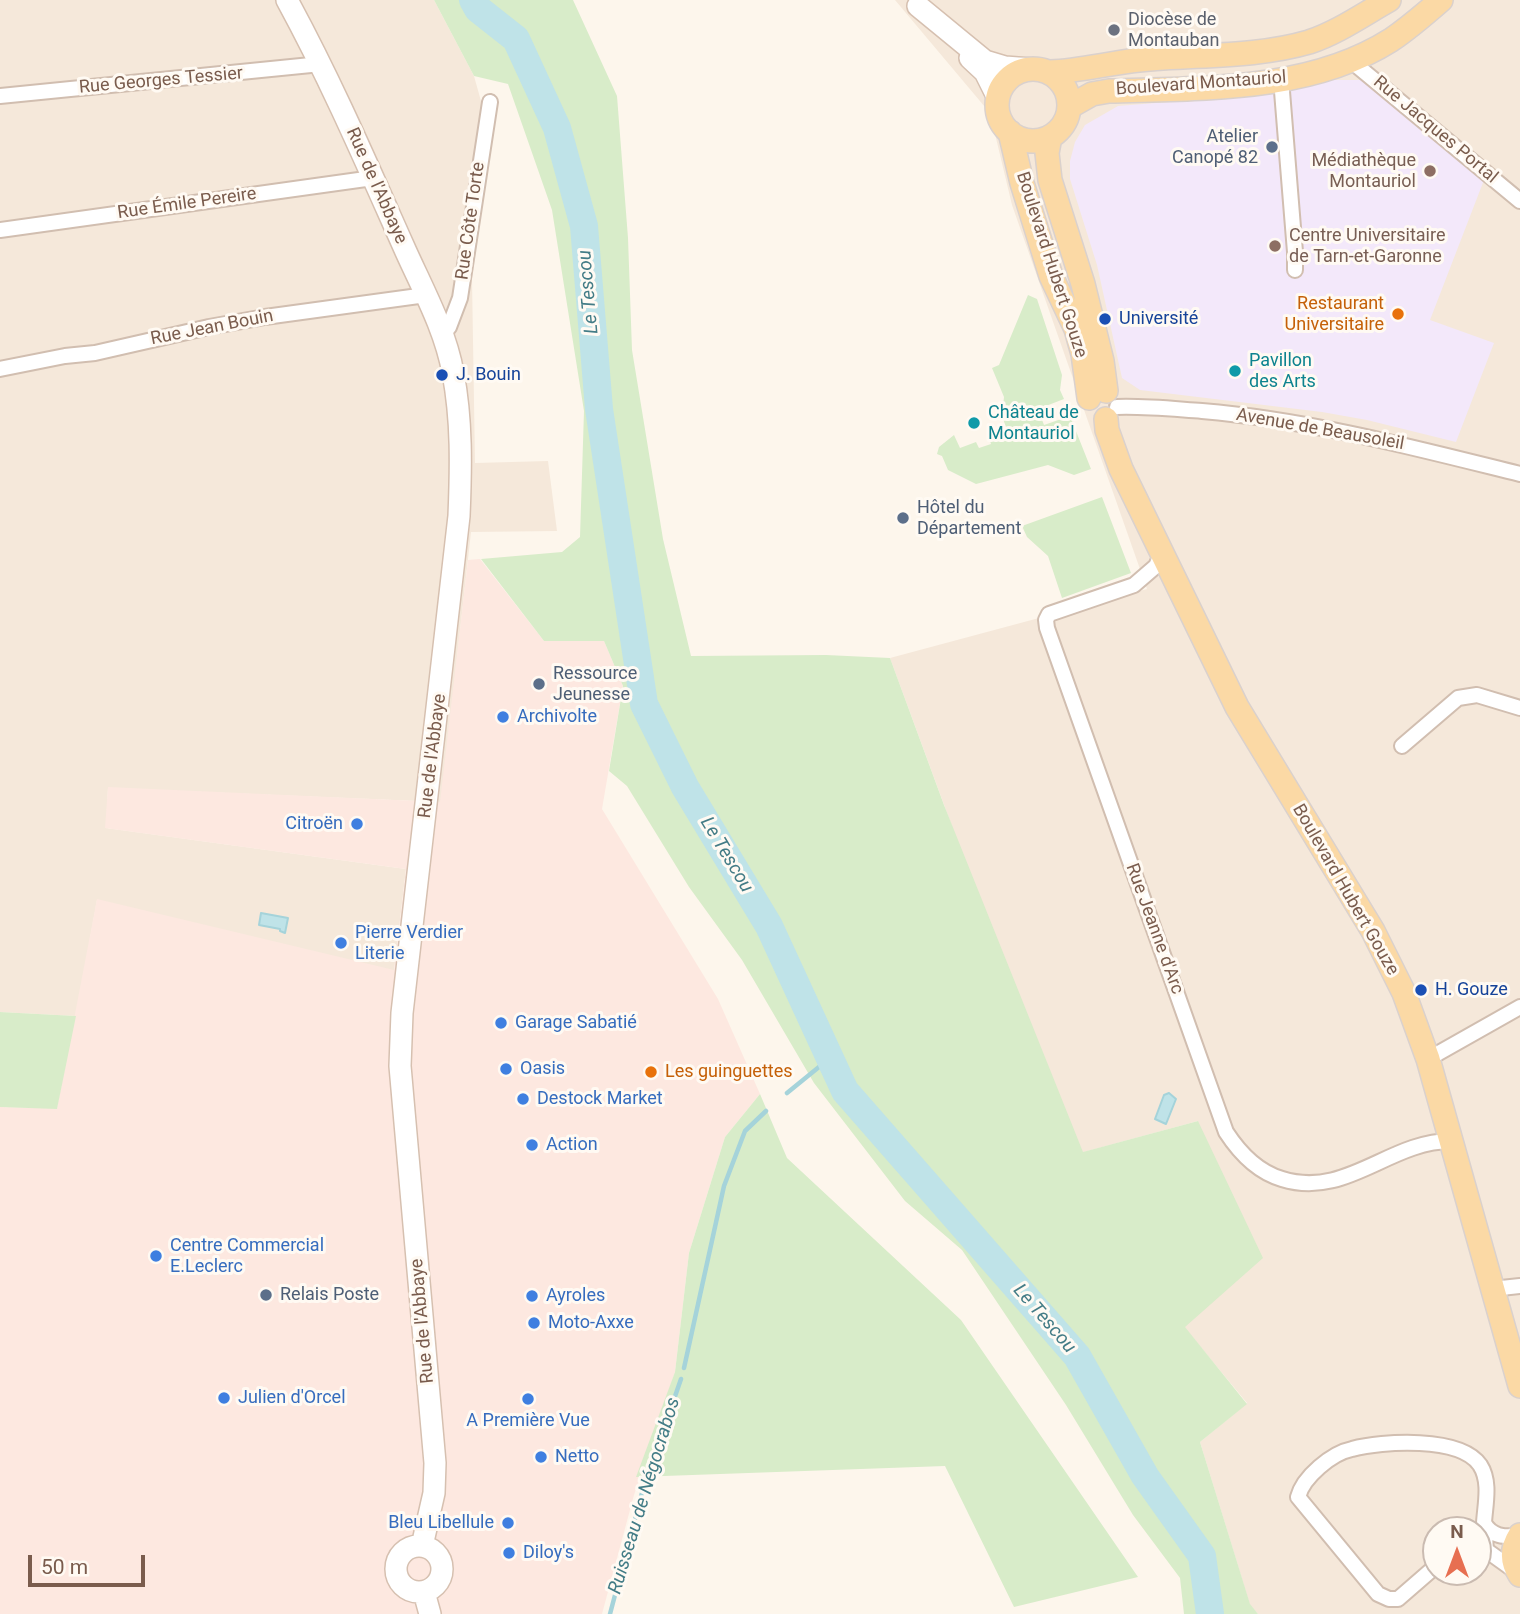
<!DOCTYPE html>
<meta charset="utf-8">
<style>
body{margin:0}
#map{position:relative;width:1520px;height:1614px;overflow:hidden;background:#fdf6ec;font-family:Roboto,sans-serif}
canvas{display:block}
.north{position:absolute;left:1422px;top:1516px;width:70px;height:70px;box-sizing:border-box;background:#fffaf3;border:2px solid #cabbb1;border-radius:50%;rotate:0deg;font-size:19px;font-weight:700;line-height:28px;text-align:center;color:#7a5c4d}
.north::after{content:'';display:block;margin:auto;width:24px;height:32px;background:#e76f51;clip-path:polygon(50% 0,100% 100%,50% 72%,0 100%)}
.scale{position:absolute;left:28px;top:1555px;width:117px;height:32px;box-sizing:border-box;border:4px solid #7a5c4d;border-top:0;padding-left:9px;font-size:21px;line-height:24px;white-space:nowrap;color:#7a5c4d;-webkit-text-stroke:5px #fffaf3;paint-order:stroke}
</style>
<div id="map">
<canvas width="1520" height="1614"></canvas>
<div class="north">N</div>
<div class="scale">50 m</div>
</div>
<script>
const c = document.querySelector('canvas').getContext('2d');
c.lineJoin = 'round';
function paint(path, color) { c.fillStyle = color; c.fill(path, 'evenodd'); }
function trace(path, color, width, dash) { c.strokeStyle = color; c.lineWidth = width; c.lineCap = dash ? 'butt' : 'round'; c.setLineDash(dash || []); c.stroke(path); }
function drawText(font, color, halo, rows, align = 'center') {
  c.font = font + ' Roboto,sans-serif'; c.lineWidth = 6; c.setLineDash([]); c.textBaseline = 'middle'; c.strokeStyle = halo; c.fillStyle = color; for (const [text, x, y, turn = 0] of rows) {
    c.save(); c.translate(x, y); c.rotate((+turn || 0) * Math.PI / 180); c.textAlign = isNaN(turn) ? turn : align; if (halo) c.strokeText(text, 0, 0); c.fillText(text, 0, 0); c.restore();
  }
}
paint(new Path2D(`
 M 0,0 L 434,0 L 474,76 L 491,137 L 472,279 L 475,463 L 548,461 L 557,531 L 471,532 L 441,802 L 108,788 L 106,828 L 406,869 L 394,971 L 97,900 L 76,1016 L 0,1012 Z
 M 895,0 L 1520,0 L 1520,1614 L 1258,1614 L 1250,1605 L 1200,1442 L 1247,1403 L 1184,1327 L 1198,1121 L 1073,1155 L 890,658 L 1147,589 L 1012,205 L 990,113 ZM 1436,1530 L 1478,1530 L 1478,1572 L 1436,1572 Z`), '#f5e8da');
paint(new Path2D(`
 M 480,559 L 544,641 L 604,641 L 623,686 L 602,809 L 718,999 L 760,1094 L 725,1137 L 689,1253 L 675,1372 L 634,1495 L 602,1614 L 0,1614 L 0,1107 L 57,1108 L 97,899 L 394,970 L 406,869 L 105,828 L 108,787 L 440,802 L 468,560 Z`), '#fde8e0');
paint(new Path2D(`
 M 1332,80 L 1367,80 L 1484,180 L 1430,320 L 1494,343 L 1456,442 L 1367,420 L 1322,412 L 1140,390 L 1122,378 L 1097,265 L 1070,179 L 1070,161 L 1075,142 L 1085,125 L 1118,106 L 1282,93 Z`), '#f3e8fa');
paint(new Path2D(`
 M 434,0 L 573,0 L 617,96 L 628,238 L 632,350 L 663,539 L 691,656 L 826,655 L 890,658 L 944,805 L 1083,1152 L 1198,1121 L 1263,1258 L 1185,1327 L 1247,1404 L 1200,1442 L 1250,1604 L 1258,1614 L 1184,1614 L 1180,1578 L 1133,1515 L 1066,1405 L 962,1250 L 905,1201 L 814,1083 L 742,960 L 689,887 L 627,786 L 609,771 L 623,686 L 604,641 L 544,641 L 481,559 L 562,552 L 580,537 L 584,411 L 552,210 L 508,84 L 474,76 Z
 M 1028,295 L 1037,299 L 1062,375 L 1060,390 L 1064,399 L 1038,409 L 1044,425 L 1070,416 L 1091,469 L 1074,475 L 1048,465 L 976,484 L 948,470 L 942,456 L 937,454 L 939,447 L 954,435 L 960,448 L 976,442 L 979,448 L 991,444 L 989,437 L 1007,430 L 1002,416 L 1004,397 L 992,368 L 999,365 Z
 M 1102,497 L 1131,573 L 1062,598 L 1048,556 L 1027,537 L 1022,526 Z
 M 0,1012 L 76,1016 L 57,1109 L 0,1107 Z
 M 760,1094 L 787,1158 L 961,1320 L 1138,1577 L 1014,1607 L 945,1466 L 636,1477 L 675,1372 L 689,1253 L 725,1137 Z`), '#d8ecc9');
const water = new Path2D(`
 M 261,913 L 288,918 L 285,933 L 280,931 L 280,929 L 259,925 Z
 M 1169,1093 L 1176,1099 L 1166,1124 L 1155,1119 L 1164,1095 Z`);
paint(water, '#bfe3e8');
trace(water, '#a5d3da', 2);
trace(new Path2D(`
 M 787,1093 L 830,1058
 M 684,1368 L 724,1186 L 745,1131 L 766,1111
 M 610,1614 L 643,1489 L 681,1379`), '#a5d3da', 4.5);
trace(new Path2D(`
 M 473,0 L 478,9 L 516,39 L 557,128 L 584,226 L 599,409 L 644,704 L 685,787 L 769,926 L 845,1091 L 1077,1356 L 1145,1476 L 1202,1556 L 1210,1614`), '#bfe3e8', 28);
const minor = new Path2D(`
 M 1350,60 L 1520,201
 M 1281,79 L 1295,252 L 1295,270
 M 0,96 L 321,64
 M 0,230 L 373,178
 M 442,336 L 449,327 L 460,298 L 490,102
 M 0,369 L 65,356 L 95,353 L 209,327 L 265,317 L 426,295
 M 1117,407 C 1145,406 1173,409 1202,411 C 1310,420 1415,448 1520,474
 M 1162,553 L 1156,566 L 1134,585 L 1049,614 L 1046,620 L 1047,628 L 1226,1132 C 1239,1152 1258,1172 1282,1179 C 1346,1199 1389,1141 1451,1141
 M 1402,746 L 1458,698 L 1477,695 L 1520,708
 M 1428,1059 L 1520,1007
 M 1492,1289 L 1520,1286
 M 1436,1566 L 1398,1599 L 1389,1599 L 1378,1594 L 1298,1497 C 1303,1477 1332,1453 1352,1449 C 1382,1441 1460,1436 1480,1465 C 1491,1482 1485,1505 1484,1523
 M 1518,1573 L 1486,1550 L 1484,1523 C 1492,1537 1504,1537 1519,1536`);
const secondary = new Path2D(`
 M 287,0 C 330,79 366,162 403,245 C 421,286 445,328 453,373 C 462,420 461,468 459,516 L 402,1013 L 400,1066 L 435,1463 L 434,1493 L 422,1546
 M 918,6 L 985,61 L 1005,67 L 1031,69
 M 970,58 L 985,72 L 998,98
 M396 1569a23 23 0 1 1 46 0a23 23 0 1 1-46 0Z
 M 424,1592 L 430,1614`);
const primary = new Path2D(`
 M997 105a36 36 0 1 1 72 0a36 36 0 1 1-72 0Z
 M 1050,72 C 1080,71 1109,63 1139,60 C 1196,54 1254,58 1309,42 C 1337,33 1364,14 1389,0
 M 1069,107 L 1092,94 L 1109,91 C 1202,88 1309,92 1391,40 C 1409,28 1425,14 1441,0
 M 1010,132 L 1022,183 L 1051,276 L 1076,329 L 1083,354 L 1089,398
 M 1050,137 L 1047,153 L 1050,180 L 1083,284 L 1102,361 L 1106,391
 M 1106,419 L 1107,430 L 1121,469 L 1237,707 L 1373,931 L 1404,993 L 1428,1059 L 1520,1386
 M 1520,1535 C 1511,1549 1511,1561 1520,1575`);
trace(minor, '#d1beb0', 18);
trace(secondary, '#d6c0b0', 24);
trace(primary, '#dad1cd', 26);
trace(minor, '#fff', 14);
trace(secondary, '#fff', 21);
trace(primary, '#fbd9a5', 23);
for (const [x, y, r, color] of [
 [1114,30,7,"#6b7280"],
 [1272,147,7,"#5c6f8a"],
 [1430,171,7,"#8d6e63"],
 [1275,246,7,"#8d6e63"],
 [1398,314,7,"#e8710a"],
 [1105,319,7,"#1a4fb4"],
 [1235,371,7,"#0f9aa8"],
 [442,375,7,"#1a4fb4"],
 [974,423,7,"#0f9aa8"],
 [903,518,7,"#5c6f8a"],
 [539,684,7,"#5c6f8a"],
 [503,717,7,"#3f7fe0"],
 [357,824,7,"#3f7fe0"],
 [341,943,7,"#3f7fe0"],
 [1421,990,7,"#1a4fb4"],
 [501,1023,7,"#3f7fe0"],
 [506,1069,7,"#3f7fe0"],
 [651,1072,7,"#e8710a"],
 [523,1099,7,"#3f7fe0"],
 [532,1145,7,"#3f7fe0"],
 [156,1256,7,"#3f7fe0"],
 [266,1295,7,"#5c6f8a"],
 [532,1296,7,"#3f7fe0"],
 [534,1323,7,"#3f7fe0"],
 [224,1398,7,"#3f7fe0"],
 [528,1399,7,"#3f7fe0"],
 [541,1457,7,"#3f7fe0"],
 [508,1523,7,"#3f7fe0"],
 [509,1553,7,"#3f7fe0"]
]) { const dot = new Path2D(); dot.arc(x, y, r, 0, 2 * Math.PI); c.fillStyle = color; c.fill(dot); trace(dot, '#fffaf3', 2.5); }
drawText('18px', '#5b616d', '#fffaf3', [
 ["Diocèse de",1128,20],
 ["Montauban",1128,41]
], 'left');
drawText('18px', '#7a5c4d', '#fffaf3', [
 ["Rue Georges Tessier",161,81,-5],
 ["Boulevard Montauriol",1201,84,-4],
 ["Rue Jacques Portal",1435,130,40],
 ["Rue de l'Abbaye",376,186,66],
 ["Rue Émile Pereire",187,204,-8],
 ["Rue Côte Torte",471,221,-82],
 ["Boulevard Hubert Gouze",1051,265,72],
 ["Rue Jean Bouin",212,328,-11],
 ["Avenue de Beausoleil",1320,430,10],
 ["Rue de l'Abbaye",433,756,-83],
 ["Boulevard Hubert Gouze",1345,890,60],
 ["Rue Jeanne d'Arc",1154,929,70],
 ["Rue de l'Abbaye",423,1321,-95]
]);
drawText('18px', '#4e5e75', '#fffaf3', [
 ["Atelier",1258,137,"right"],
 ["Canopé 82",1258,158,"right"],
 ["Hôtel du",917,508],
 ["Département",917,529],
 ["Ressource",553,674],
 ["Jeunesse",553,695],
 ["Relais Poste",280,1295]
], 'left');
drawText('18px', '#785e54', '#fffaf3', [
 ["Médiathèque",1416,161],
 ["Montauriol",1416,182],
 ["Centre Universitaire",1289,236,"left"],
 ["de Tarn-et-Garonne",1289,257,"left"]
], 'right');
drawText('18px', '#c56008', '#fffaf3', [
 ["Restaurant",1384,304],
 ["Universitaire",1384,325],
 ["Les guinguettes",665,1072,"left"]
], 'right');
drawText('18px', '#164399', '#fffaf3', [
 ["Université",1119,319],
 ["J. Bouin",456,375],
 ["H. Gouze",1435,990]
], 'left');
drawText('18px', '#0d838f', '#fffaf3', [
 ["Pavillon",1249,361],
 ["des Arts",1249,382],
 ["Château de",988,413],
 ["Montauriol",988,434]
], 'left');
drawText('18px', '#366cbe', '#fffaf3', [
 ["Archivolte",517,717],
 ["Citroën",343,824,"right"],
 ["Pierre Verdier",355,933],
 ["Literie",355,954],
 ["Garage Sabatié",515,1023],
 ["Oasis",520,1069],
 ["Destock Market",537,1099],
 ["Action",546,1145],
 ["Centre Commercial",170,1246],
 ["E.Leclerc",170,1267],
 ["Ayroles",546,1296],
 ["Moto-Axxe",548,1323],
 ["Julien d'Orcel",238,1398],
 ["A Première Vue",528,1421,"center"],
 ["Netto",555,1457],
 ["Bleu Libellule",494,1523,"right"],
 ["Diloy's",523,1553]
], 'left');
drawText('italic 19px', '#437c86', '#fffaf3', [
 ["Le Tescou",589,292,-95],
 ["Le Tescou",726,855,59],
 ["Le Tescou",1044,1319,49],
 ["Ruisseau de Négocrabos",645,1496,-73]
]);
</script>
